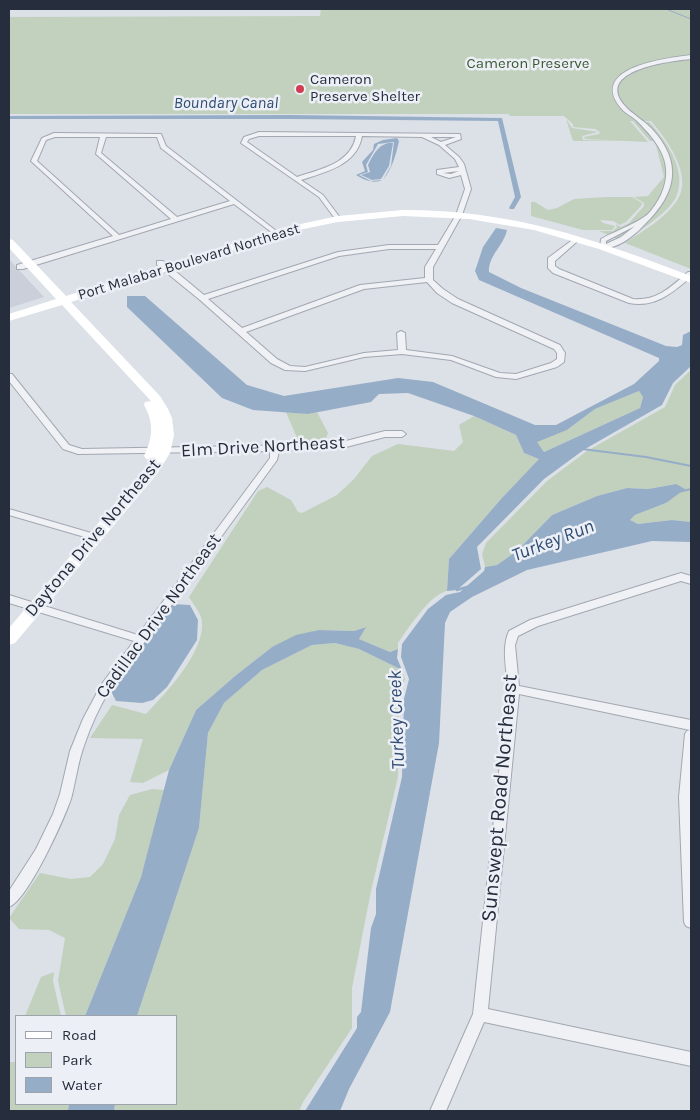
<!DOCTYPE html>
<style>
body{margin:0}
#map{position:relative;width:700px;height:1120px;overflow:hidden;background:#dce0e7;font-family:Karla,sans-serif}
canvas{display:block}
.frame{position:absolute;inset:0;border:10px solid #262e3d;pointer-events:none}
.legend{position:absolute;left:15px;top:1015px;width:162px;height:90px;box-sizing:border-box;background:#eceff5;border:1px solid #9da2ab;margin:0;padding:6px 9px;list-style:none;font-size:15px;color:#262e3d}
.legend li{display:flex;align-items:center;gap:10px;height:25px}
.legend b{width:25px;border:1px solid #9da2ab}
</style>
<div id="map">
<canvas width="700" height="1120"></canvas>
<div class="frame"></div>
<ul class="legend">
<li><b style="height:6px;background:#fff"></b>Road</li>
<li><b style="height:14px;background:#c2d1bd"></b>Park</li>
<li><b style="height:14px;background:#96adc8"></b>Water</li>
</ul>
</div>
<script>
const c = document.querySelector('canvas').getContext('2d');
c.lineJoin = 'round';
function paint(path, color) { c.fillStyle = color; c.fill(path, 'evenodd'); }
function trace(path, color, width, dash) { c.strokeStyle = color; c.lineWidth = width; c.lineCap = dash ? 'butt' : 'round'; c.setLineDash(dash || []); c.stroke(path); }
function drawText(font, color, halo, rows, align = 'center') {
  c.font = font + ' Karla,sans-serif'; c.lineWidth = 5; c.setLineDash([]); c.textBaseline = 'middle'; c.strokeStyle = halo; c.fillStyle = color; for (const [text, x, y, turn = 0] of rows) {
    c.save(); c.translate(x, y); c.rotate((+turn || 0) * Math.PI / 180); c.textAlign = isNaN(turn) ? turn : align; if (halo) c.strokeText(text, 0, 0); c.fillText(text, 0, 0); c.restore();
  }
}
paint(new Path2D(`
 M 9,259 L 18,269 L 44,297 L 9,308 Z`), '#cacfd9');
paint(new Path2D(`
 M 321,9 L 691,9 L 691,269 L 625,243 C 643,231 666,218 678,199 C 693,175 666,138 651,121 L 630,121 L 648,142 L 585,139 L 584,137 L 599,134 L 600,132 L 595,129 L 573,127 L 573,124 L 564,116 L 510,116 L 508,114 L 9,114 L 9,17 L 320,16 Z
 M 566,119 L 572,128 L 598,132 L 582,136 L 583,140 L 630,141 L 573,141 Z
 M 633,121 L 649,122 C 666,140 688,171 676,197 C 670,212 637,232 624,242 L 599,231 L 613,231 L 617,227 L 616,224 L 621,227 L 629,223 L 644,206 L 644,203 L 634,197 L 648,196 L 664,177 L 655,141 L 650,141 Z
 M 606,197 L 632,197 L 642,203 L 641,206 L 626,222 L 620,225 L 613,221 L 600,220 L 603,223 L 615,226 L 612,230 L 583,230 L 531,216 L 531,202 L 535,202 L 548,210 L 557,208 L 574,199 Z
 M 691,370 L 691,522 L 672,520 L 638,524 L 630,520 L 635,515 L 666,503 L 676,484 L 648,489 L 627,488 L 597,496 L 552,515 L 517,551 L 497,565 L 485,567 L 482,554 L 486,543 L 547,481 L 587,451 L 665,407 L 675,385 Z
 M 639,391 L 643,397 L 640,408 L 544,452 L 536,441 L 567,430 L 595,409 Z
 M 286,412 L 308,414 L 317,412 L 328,433 L 324,443 L 300,445 Z
 M 474,416 L 516,435 L 524,453 L 540,459 L 501,499 L 449,559 L 447,591 C 429,595 409,628 398,643 L 398,649 L 390,652 L 359,639 L 365,627 L 354,631 L 319,630 L 272,647 L 235,676 L 196,710 L 169,770 L 143,783 L 130,782 L 143,739 L 90,738 L 112,705 L 146,714 C 166,693 205,652 202,621 C 201,613 193,604 189,597 L 258,491 L 267,487 L 291,500 L 298,512 L 302,513 L 337,495 L 354,479 L 372,456 L 398,444 L 454,451 L 463,442 L 459,425 Z
 M 335,643 L 359,649 L 402,670 L 405,679 L 399,698 L 398,777 L 371,891 L 352,988 L 352,1028 L 303,1102 L 299,1111 L 114,1111 L 115,1104 L 176,1104 L 176,1016 L 137,1016 L 199,828 L 208,733 L 224,703 L 262,670 L 312,645 Z
 M 152,789 L 165,790 L 141,877 L 85,1016 L 66,1016 L 58,981 L 65,938 L 49,930 L 19,929 L 9,918 L 40,873 L 71,879 L 90,877 L 103,864 L 115,839 L 119,815 L 130,795 Z
 M 54,972 L 53,981 L 61,1016 L 25,1016 L 41,977 Z
 M 9,1062 L 16,1062 L 16,1104 L 69,1104 L 68,1111 L 9,1111 Z`), '#c2d1bd');
paint(new Path2D(`
 M 397,138 L 399,141 C 396,155 392,169 383,180 L 391,166 L 394,142 L 378,144 L 366,165 L 368,172 L 359,175 L 371,181 L 382,180 C 374,184 364,180 356,175 L 365,171 L 362,162 L 373,150 L 374,144 L 383,140 Z
 M 388,143 L 393,143 L 389,166 L 381,179 L 372,180 L 361,175 L 370,172 L 368,165 C 373,155 377,146 388,143 Z
 M 496,228 L 507,230 C 504,245 488,256 489,272 L 521,288 L 666,346 L 677,347 L 682,345 L 683,335 L 691,331 L 690,367 L 673,383 L 662,405 L 585,449 L 544,479 L 477,547 L 481,569 L 457,590 L 447,591 L 449,559 L 501,499 L 539,459 L 524,453 L 516,435 L 474,416 L 408,393 L 379,394 L 371,402 L 308,414 L 253,410 L 222,398 L 127,307 L 127,296 L 145,296 L 247,385 L 284,396 L 398,378 L 433,382 L 535,425 L 556,425 L 634,384 L 659,361 L 659,358 L 479,280 L 475,271 L 483,247 ZM 639,391 L 643,397 L 640,408 L 544,452 L 537,442 L 567,430 L 595,409 Z
 M 676,484 L 685,489 L 666,503 L 635,515 L 630,520 L 638,524 L 672,520 L 691,522 L 691,542 L 652,541 L 527,570 L 472,597 L 450,612 L 445,623 L 439,743 L 390,1012 L 349,1089 L 340,1111 L 305,1111 L 357,1028 L 357,1017 L 361,1012 L 371,928 L 376,914 L 376,889 L 402,777 L 404,699 L 409,679 L 401,657 L 402,644 L 428,609 L 446,595 L 460,592 L 484,571 L 485,567 L 497,565 L 517,551 L 552,515 L 597,496 L 627,488 L 648,489 Z
 M 173,604 L 190,605 L 198,620 L 197,640 L 167,687 L 153,700 L 142,703 L 116,701 L 111,691 L 119,676 Z
 M 366,627 L 359,639 L 390,652 L 398,649 L 397,658 L 402,670 L 359,649 L 335,643 L 312,645 L 262,670 L 224,703 L 208,733 L 199,828 L 137,1016 L 85,1016 L 141,877 L 169,770 L 196,710 L 235,676 L 272,647 L 296,635 L 319,630 L 354,631 Z
 M 69,1104 L 115,1104 L 114,1111 L 68,1111 Z`), '#96adc8');
trace(new Path2D(`
 M 666,9 L 691,19`), '#96adc8', 1);
trace(new Path2D(`
 M 582,449 L 646,457 L 691,466
 M 678,492 L 691,489`), '#96adc8', 2);
trace(new Path2D(`
 M 457,590 L 467,587`), '#96adc8', 2.5);
paint(new Path2D(`
 M 291,115 L 502,118 L 521,197 L 514,209 L 510,209 L 509,208 L 515,197 L 498,121 L 291,119 L 9,119 L 9,116 Z`), '#96adc8');
const street = new Path2D(`
 M 691,55 L 691,59 C 671,61 593,70 625,106 C 632,114 643,120 651,128 C 683,162 677,193 645,224 C 634,236 617,250 600,248 L 601,239 C 613,232 638,223 648,214 C 653,209 658,201 661,195 C 675,164 659,143 637,121 C 632,116 624,113 620,107 C 589,67 667,58 691,55 ZM 635,226 L 621,237 L 606,244 L 606,241 Z
 M 259,132 L 460,134 L 461,139 L 445,145 L 459,157 L 464,164 L 471,189 L 462,215 L 433,267 L 433,280 L 443,289 L 458,299 L 560,345 L 565,353 L 564,362 L 557,367 L 516,379 L 496,377 L 451,360 L 402,354 L 364,357 L 305,371 L 285,370 L 271,363 L 200,300 L 157,265 L 157,261 L 163,261 L 204,295 L 338,252 L 389,245 L 438,245 L 456,215 L 465,189 L 461,175 L 449,178 L 437,174 L 437,170 L 459,167 L 455,159 L 439,145 L 422,137 L 362,136 C 357,165 326,172 301,180 L 323,195 L 341,219 L 336,220 L 319,197 L 241,143 L 244,137 ZM 259,136 L 356,136 C 351,164 320,169 297,177 L 247,142 L 249,139 ZM 431,137 L 456,137 L 441,142 ZM 459,171 L 451,174 L 443,173 ZM 389,249 L 436,249 L 425,267 L 425,278 L 360,285 L 242,328 L 208,299 L 339,256 ZM 427,282 L 437,293 L 452,303 L 554,349 L 557,353 L 557,359 L 551,363 L 516,374 L 500,373 L 452,356 L 406,350 L 405,333 L 401,331 L 397,333 L 398,350 L 364,353 L 305,367 L 290,366 L 277,359 L 246,332 L 364,289 Z
 M 54,133 L 161,134 L 166,146 L 279,233 L 274,234 L 234,204 L 23,269 L 17,269 L 17,265 L 113,236 L 31,161 L 42,138 ZM 55,137 L 100,137 L 96,154 L 171,219 L 119,235 L 37,161 L 46,140 ZM 106,137 L 157,137 L 161,148 L 230,201 L 177,217 L 101,153 Z
 M 575,238 L 580,239 L 555,261 L 555,266 L 559,269 L 633,299 C 657,301 671,287 688,272 L 691,272 L 691,277 C 672,293 655,308 629,303 L 553,273 L 548,268 L 548,258 Z
 M 9,374 L 12,374 L 69,445 L 82,449 L 302,445 L 342,442 L 385,431 L 402,431 L 406,434 L 402,437 L 385,437 L 342,448 L 279,451 L 277,460 L 109,691 C 99,708 91,725 85,743 C 78,761 76,780 71,799 C 64,819 28,900 9,907 L 9,891 L 36,849 L 53,814 L 60,794 L 70,751 L 83,719 L 101,685 L 134,641 L 9,603 L 9,595 L 138,635 L 270,458 L 270,451 L 78,454 L 63,449 L 9,381 Z
 M 9,509 L 98,535 L 100,537 L 95,540 L 9,515 Z
 M 681,573 L 691,576 L 691,584 L 681,581 L 538,626 L 518,636 L 515,645 L 519,686 L 691,720 L 691,928 L 686,926 L 684,922 L 679,797 L 685,734 L 687,731 L 690,730 L 519,694 L 488,1009 L 691,1052 L 691,1066 L 484,1022 L 446,1111 L 430,1111 L 473,1014 L 508,689 C 507,671 501,648 509,631 L 530,620 Z`);
trace(street, '#a2a7b1', 2);
paint(street, '#eff1f5');
paint(new Path2D(`
 M 403,210 C 512,210 591,238 691,276 L 691,283 L 599,249 L 534,230 L 469,219 L 403,216 L 338,222 L 289,232 L 71,302 L 160,396 L 168,409 L 172,418 L 174,435 L 170,453 L 157,474 L 15,643 L 9,645 L 9,628 L 152,460 L 146,459 L 144,456 C 153,438 154,422 144,405 L 145,402 L 151,401 L 62,305 L 9,321 L 9,314 L 56,299 L 9,248 L 9,239 L 13,240 L 66,296 L 282,228 L 338,216 Z`), '#fff');
for (const [x, y, r, color] of [
 [300,89,5,"#d03d50"]
]) { const dot = new Path2D(); dot.arc(x, y, r, 0, 2 * Math.PI); c.fillStyle = color; c.fill(dot); trace(dot, '#eceff5', 2); }
drawText('15px', '#395933', '#eceff5', [
 ["Cameron Preserve",528,64]
]);
drawText('15px', '#262e3d', '#eceff5', [
 ["Cameron",310,80],
 ["Preserve Shelter",310,97]
], 'left');
drawText('15px', '#262e3d', '#eceff5', [
 ["Port Malabar Boulevard Northeast",189,262,-17]
]);
drawText('italic 16px', '#2f4c72', '#eceff5', [
 ["Boundary Canal",226,103]
]);
drawText('18px', '#262e3d', '#eceff5', [
 ["Elm Drive Northeast",263,447,-3],
 ["Daytona Drive Northeast",93,538,-50],
 ["Cadillac Drive Northeast",159,616,-54]
]);
drawText('italic 19px', '#2f4c72', '#eceff5', [
 ["Turkey Run",553,541,-21],
 ["Turkey Creek",397,720,-92]
]);
drawText('21px', '#262e3d', '#eceff5', [
 ["Sunswept Road Northeast",500,798,-85]
]);
</script>
